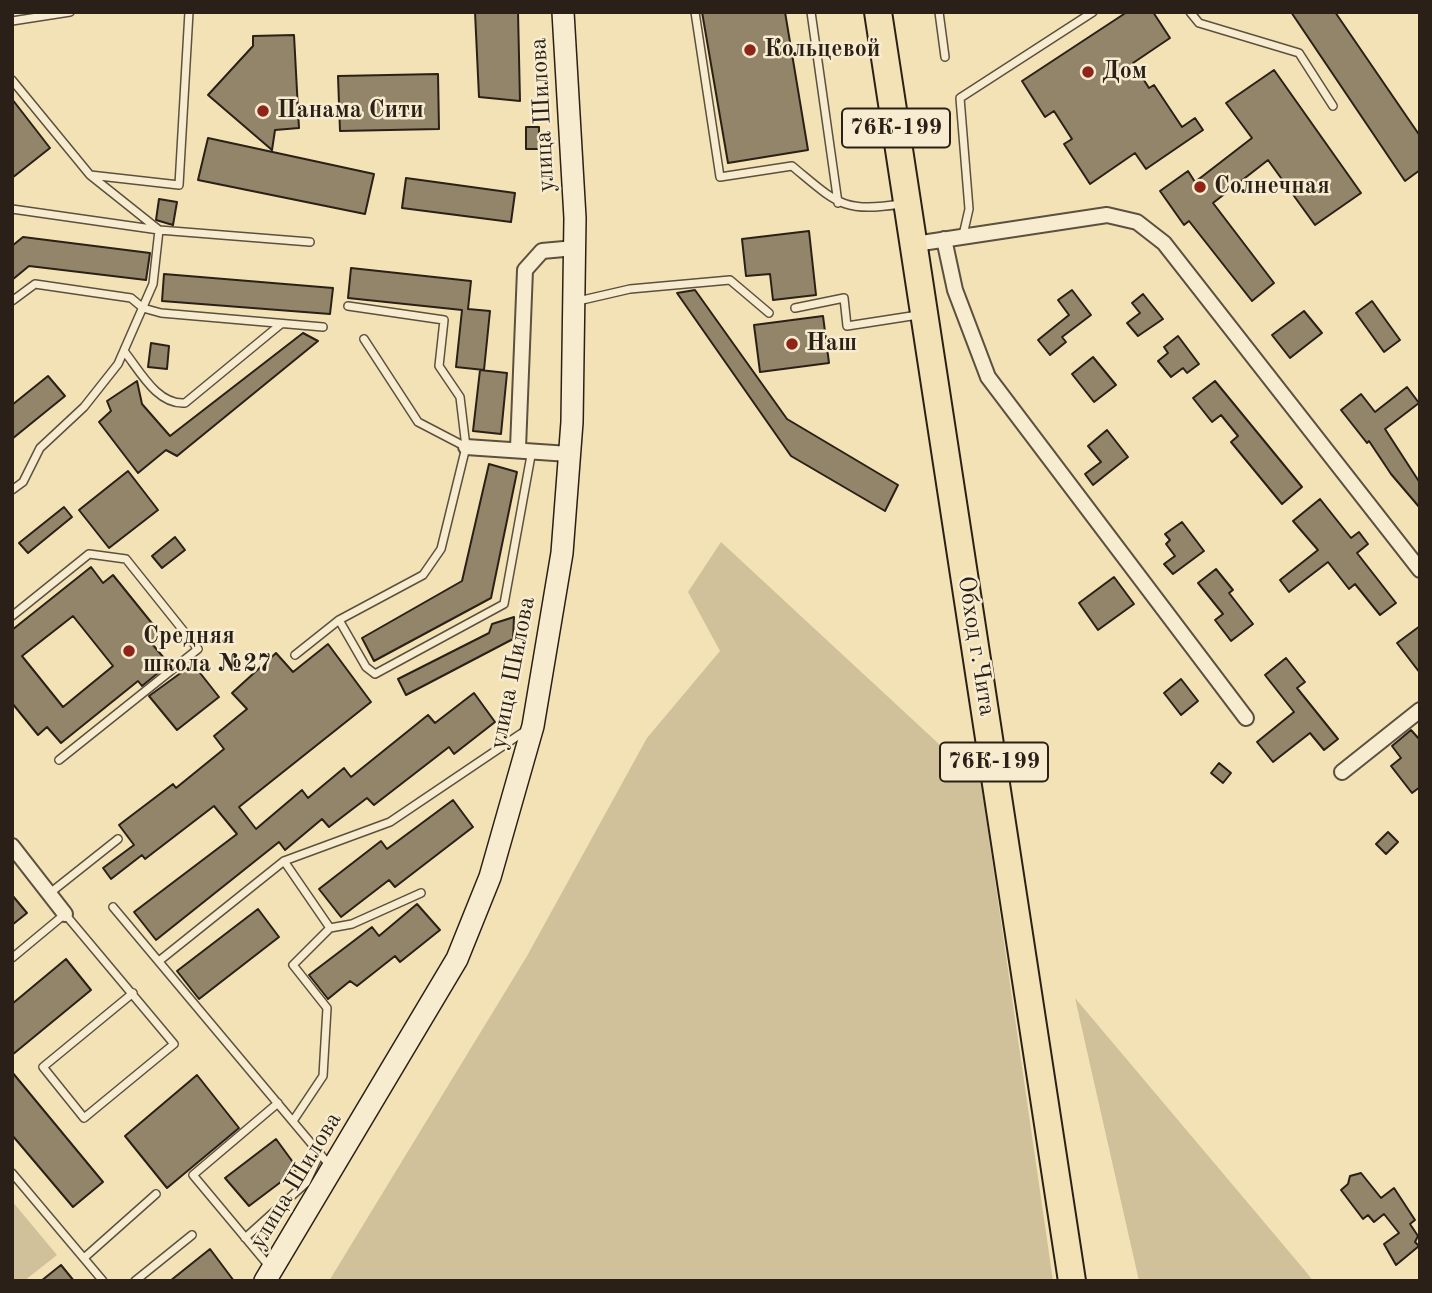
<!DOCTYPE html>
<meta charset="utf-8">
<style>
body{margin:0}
#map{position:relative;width:1432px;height:1293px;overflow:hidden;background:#f2e2b6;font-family:"Old Standard TT",serif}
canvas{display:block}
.frame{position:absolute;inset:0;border:14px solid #2a2017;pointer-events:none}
</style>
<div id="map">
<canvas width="1432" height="1293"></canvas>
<div class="frame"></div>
</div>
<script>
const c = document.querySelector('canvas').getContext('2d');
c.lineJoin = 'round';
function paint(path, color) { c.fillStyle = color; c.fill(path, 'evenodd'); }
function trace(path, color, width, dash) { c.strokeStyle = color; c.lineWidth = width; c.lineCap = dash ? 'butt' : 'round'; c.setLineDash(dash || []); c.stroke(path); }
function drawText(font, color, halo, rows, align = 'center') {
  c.font = font + ' "Old Standard TT",serif'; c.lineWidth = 5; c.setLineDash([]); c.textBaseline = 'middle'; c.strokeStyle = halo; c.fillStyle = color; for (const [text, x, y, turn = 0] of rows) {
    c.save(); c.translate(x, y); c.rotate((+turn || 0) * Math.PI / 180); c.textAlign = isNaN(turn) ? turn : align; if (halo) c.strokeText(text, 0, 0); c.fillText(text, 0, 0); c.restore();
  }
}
paint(new Path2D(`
 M 721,542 L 981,783 L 1053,1281 L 329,1281 L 527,956 L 647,738 L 720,651 L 688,592 Z
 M 1075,998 L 1307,1273 L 1313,1281 L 1139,1281 Z
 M 12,1201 L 57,1255 L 24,1281 L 12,1281 Z`), '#d0c19b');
const building = new Path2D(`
 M 475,12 L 518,12 L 520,101 L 479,97 Z
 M 702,12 L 785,12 L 808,150 L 728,163 Z
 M 1127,12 L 1153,12 L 1170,38 L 1133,63 L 1149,88 L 1154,85 L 1182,127 L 1195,118 L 1203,130 L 1146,169 L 1135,153 L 1090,184 L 1064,144 L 1072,139 L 1054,111 L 1045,117 L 1022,81 Z
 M 1291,12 L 1335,12 L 1420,136 L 1420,170 L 1405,181 Z
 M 294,35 L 299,128 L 275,130 L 272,150 L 208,95 L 253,46 L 253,36 Z
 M 1274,70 L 1361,193 L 1315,225 L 1268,160 L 1213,203 L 1274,283 L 1252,301 L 1189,221 L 1184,225 L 1160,191 L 1188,171 L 1195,182 L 1252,138 L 1226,103 Z
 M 438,74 L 439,129 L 340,131 L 338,76 Z
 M 12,99 L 50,148 L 12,178 Z
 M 526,127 L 539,127 L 539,149 L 526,149 Z
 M 208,138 L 374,174 L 365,214 L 198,180 Z
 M 406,178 L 515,193 L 511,222 L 402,208 Z
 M 159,199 L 177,202 L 173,225 L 156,220 Z
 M 809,231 L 816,295 L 773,300 L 770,274 L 746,276 L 742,239 Z
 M 23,237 L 150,253 L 146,280 L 29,266 L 12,280 L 12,246 Z
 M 351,268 L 471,281 L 468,309 L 490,311 L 484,370 L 456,367 L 462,310 L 348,298 Z
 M 164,274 L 333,288 L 330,314 L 162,301 Z
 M 695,290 L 787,419 L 898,485 L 885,511 L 791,456 L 677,293 Z
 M 1072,290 L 1091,315 L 1062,337 L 1066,342 L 1050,355 L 1038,340 L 1069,315 L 1058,300 Z
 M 1143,294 L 1163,319 L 1138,336 L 1127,323 L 1140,313 L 1132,303 Z
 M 1372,301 L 1400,340 L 1384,352 L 1356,313 Z
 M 1304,311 L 1322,333 L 1290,358 L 1272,335 Z
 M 823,316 L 829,363 L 760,372 L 754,325 Z
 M 303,333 L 318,341 L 177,456 L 166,450 L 138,473 L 99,422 L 111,411 L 107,401 L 137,381 L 142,404 L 170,436 Z
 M 1178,336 L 1199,364 L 1187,373 L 1183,368 L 1171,377 L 1158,361 L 1168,353 L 1164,347 Z
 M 151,343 L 169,346 L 167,369 L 148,367 Z
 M 1093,357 L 1116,385 L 1094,402 L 1072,374 Z
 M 480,370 L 507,373 L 501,434 L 473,431 Z
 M 48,376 L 65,396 L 12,439 L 12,405 Z
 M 1215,381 L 1302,487 L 1282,504 L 1231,442 L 1238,436 L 1221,415 L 1212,422 L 1193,398 Z
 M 1407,387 L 1419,403 L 1385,429 L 1420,483 L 1420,508 L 1391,474 L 1369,441 L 1367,443 L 1341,410 L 1361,394 L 1375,412 Z
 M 1107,430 L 1128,457 L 1093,485 L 1085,474 L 1101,462 L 1088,446 Z
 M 489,464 L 517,472 L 491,598 L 374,661 L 362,638 L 462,581 Z
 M 128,471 L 158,510 L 109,548 L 79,510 Z
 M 1320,499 L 1351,538 L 1359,532 L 1368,544 L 1357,553 L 1396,603 L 1380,615 L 1355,584 L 1349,589 L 1328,562 L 1289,592 L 1280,580 L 1318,550 L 1293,521 Z
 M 64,507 L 72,517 L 28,553 L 19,543 Z
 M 1182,522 L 1204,551 L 1173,574 L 1164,564 L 1175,556 L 1166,544 L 1170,540 L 1165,534 Z
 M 175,537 L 185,550 L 162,568 L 152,556 Z
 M 91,567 L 103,583 L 113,575 L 163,637 L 153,645 L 169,664 L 142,686 L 138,681 L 61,743 L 47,727 L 38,735 L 12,703 L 12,630 ZM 73,616 L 113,666 L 63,707 L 22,656 Z
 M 1216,569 L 1233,590 L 1229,593 L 1253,624 L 1231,641 L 1215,620 L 1223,614 L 1198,583 Z
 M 1114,577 L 1134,604 L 1098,630 L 1079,603 Z
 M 514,617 L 513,639 L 406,695 L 398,679 L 489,633 L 492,624 Z
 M 1420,626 L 1420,673 L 1397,643 Z
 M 328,644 L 371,702 L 239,807 L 256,829 L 302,790 L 308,798 L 344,768 L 351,777 L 428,715 L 435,723 L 474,693 L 495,722 L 454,754 L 449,747 L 374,805 L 367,798 L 329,827 L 322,819 L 285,850 L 279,842 L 156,940 L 134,912 L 237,834 L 214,806 L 145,859 L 142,855 L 111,879 L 103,868 L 134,845 L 119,825 L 173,784 L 176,788 L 224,749 L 214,736 L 247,709 L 232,693 L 276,653 L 293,672 Z
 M 1286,658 L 1305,682 L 1297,688 L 1338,739 L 1324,750 L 1310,733 L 1273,762 L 1257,742 L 1294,712 L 1265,675 Z
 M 193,664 L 219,697 L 177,730 L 149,696 Z
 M 1181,679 L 1198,701 L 1181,715 L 1164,693 Z
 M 1411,730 L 1420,740 L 1420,787 L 1412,793 L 1391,766 L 1401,758 L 1392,746 Z
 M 1219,763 L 1231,773 L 1223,783 L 1211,773 Z
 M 453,800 L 473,827 L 395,887 L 389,880 L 341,917 L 319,889 L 381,841 L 387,849 Z
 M 1388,832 L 1398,842 L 1386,854 L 1376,844 Z
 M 12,895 L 27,913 L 12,925 Z
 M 417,904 L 440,930 L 400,962 L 395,956 L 357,986 L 350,981 L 328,999 L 309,975 L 372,927 L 379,936 Z
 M 258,909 L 279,937 L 199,999 L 177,971 Z
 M 66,959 L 91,990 L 12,1055 L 12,1004 Z
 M 12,1072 L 103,1182 L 73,1207 L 12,1135 Z
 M 197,1075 L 239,1128 L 167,1188 L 125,1136 Z
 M 276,1139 L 298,1169 L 249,1206 L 225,1178 Z
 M 1361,1173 L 1381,1198 L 1394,1188 L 1415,1220 L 1410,1224 L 1418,1236 L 1415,1242 L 1419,1246 L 1396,1265 L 1384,1244 L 1399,1233 L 1384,1214 L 1374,1222 L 1368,1215 L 1363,1219 L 1341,1190 L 1348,1184 L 1350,1176 Z
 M 210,1249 L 234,1281 L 170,1281 Z
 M 61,1265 L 74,1281 L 41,1281 Z`);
paint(building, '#92856a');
trace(building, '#2a2017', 2);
const lane = new Path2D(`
 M 695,12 L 720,177 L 792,166 C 837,203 842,213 901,204
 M 811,12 L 838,203
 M 939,12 L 945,57
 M 1190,12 L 1199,23 L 1299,53 L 1333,106
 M 12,21 L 70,12
 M 12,80 L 90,175 L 179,185 L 189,12
 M 12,209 L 159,230 L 310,242
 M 963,235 L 969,209 L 960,98 L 1093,12
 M 12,301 L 35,284 L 131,298 L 143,308 L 161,313 L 323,327
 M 578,301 L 630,289 L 730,280 L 769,313
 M 795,308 L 844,298 L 847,326 L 918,315
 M 364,339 L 418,422 L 466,447
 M 124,351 C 140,371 157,405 185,403 L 281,324
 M 12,490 L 23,482 L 40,448 L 84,407 L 118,364 L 153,284 L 159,230 L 90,175
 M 12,616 L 89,554 L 126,559 L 198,649 L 59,760
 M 339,620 L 366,667 L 375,674 L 504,604 L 532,450
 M 295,655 L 339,620 L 423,575 L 441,549 L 466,447 L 460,397 L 439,366 L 444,320 L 348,306
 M 284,861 L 330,928 L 293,965 L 327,1008 L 323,1076 L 293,1121
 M 50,893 L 118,839
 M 113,907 L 331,1167
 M 330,928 L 352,924 L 421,893
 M 12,958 L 65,914 L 174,1044 L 84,1118 L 43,1067 L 133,993
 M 159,961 L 284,861 L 390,822 L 525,731
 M 12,1173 L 103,1281
 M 245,1238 L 306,1183 L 320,1153
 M 84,1258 L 156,1194
 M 269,1266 L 193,1175 L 278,1103
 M 135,1281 L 192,1235`);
const street = new Path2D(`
 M 944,239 L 955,290 L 988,377 L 1246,718
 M 915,244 L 1107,215 L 1137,222 L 1164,243 L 1420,570
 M 466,447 L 569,454
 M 518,448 L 525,270 L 542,251 L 575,248
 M 1342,772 L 1420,710
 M 12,846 L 65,914`);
const secondary = new Path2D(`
 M 265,1281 L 457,959 L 490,877 L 533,726 L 562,553 L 572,422 L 575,218 L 563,12`);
const highway = new Path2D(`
 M 878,12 L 1072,1281`);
trace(lane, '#5c503f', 10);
trace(street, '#5c503f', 18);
trace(secondary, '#2a2017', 24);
trace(highway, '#2a2017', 30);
trace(lane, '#f7ecd0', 7);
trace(street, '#f7ecd0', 14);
trace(secondary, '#f7ecd0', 21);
trace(highway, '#f2e2b6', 26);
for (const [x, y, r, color] of [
 [750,50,7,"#8f2418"],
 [1088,72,7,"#8f2418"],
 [263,111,7,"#8f2418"],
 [1200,187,7,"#8f2418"],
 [792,344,7,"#8f2418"],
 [129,651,7,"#8f2418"]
]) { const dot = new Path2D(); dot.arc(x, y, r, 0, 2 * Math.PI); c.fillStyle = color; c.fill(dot); trace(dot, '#f7ecd0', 2.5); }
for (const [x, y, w] of [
 [896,128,108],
 [994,762,108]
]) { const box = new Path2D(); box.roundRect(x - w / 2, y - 19.5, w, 39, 5); c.fillStyle = '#f7ecd0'; c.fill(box); trace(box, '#2a2017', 2); }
drawText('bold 23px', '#2a2017', null, [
 ["76К-199",896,128],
 ["76К-199",994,762]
]);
drawText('bold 24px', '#2a2017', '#f7ecd0', [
 ["Кольцевой",764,50],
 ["Дом",1102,72],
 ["Панама Сити",277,111],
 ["Солнечная",1214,187],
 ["Наш",806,344],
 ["Средняя",143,637],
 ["школа №27",143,665]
], 'left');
drawText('24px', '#2a2017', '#f7ecd0', [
 ["улица Шилова",543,115,-93],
 ["Обход г.Чита",976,646,81],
 ["улица Шилова",513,673,-79],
 ["улица Шилова",296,1181,-59]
]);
</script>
